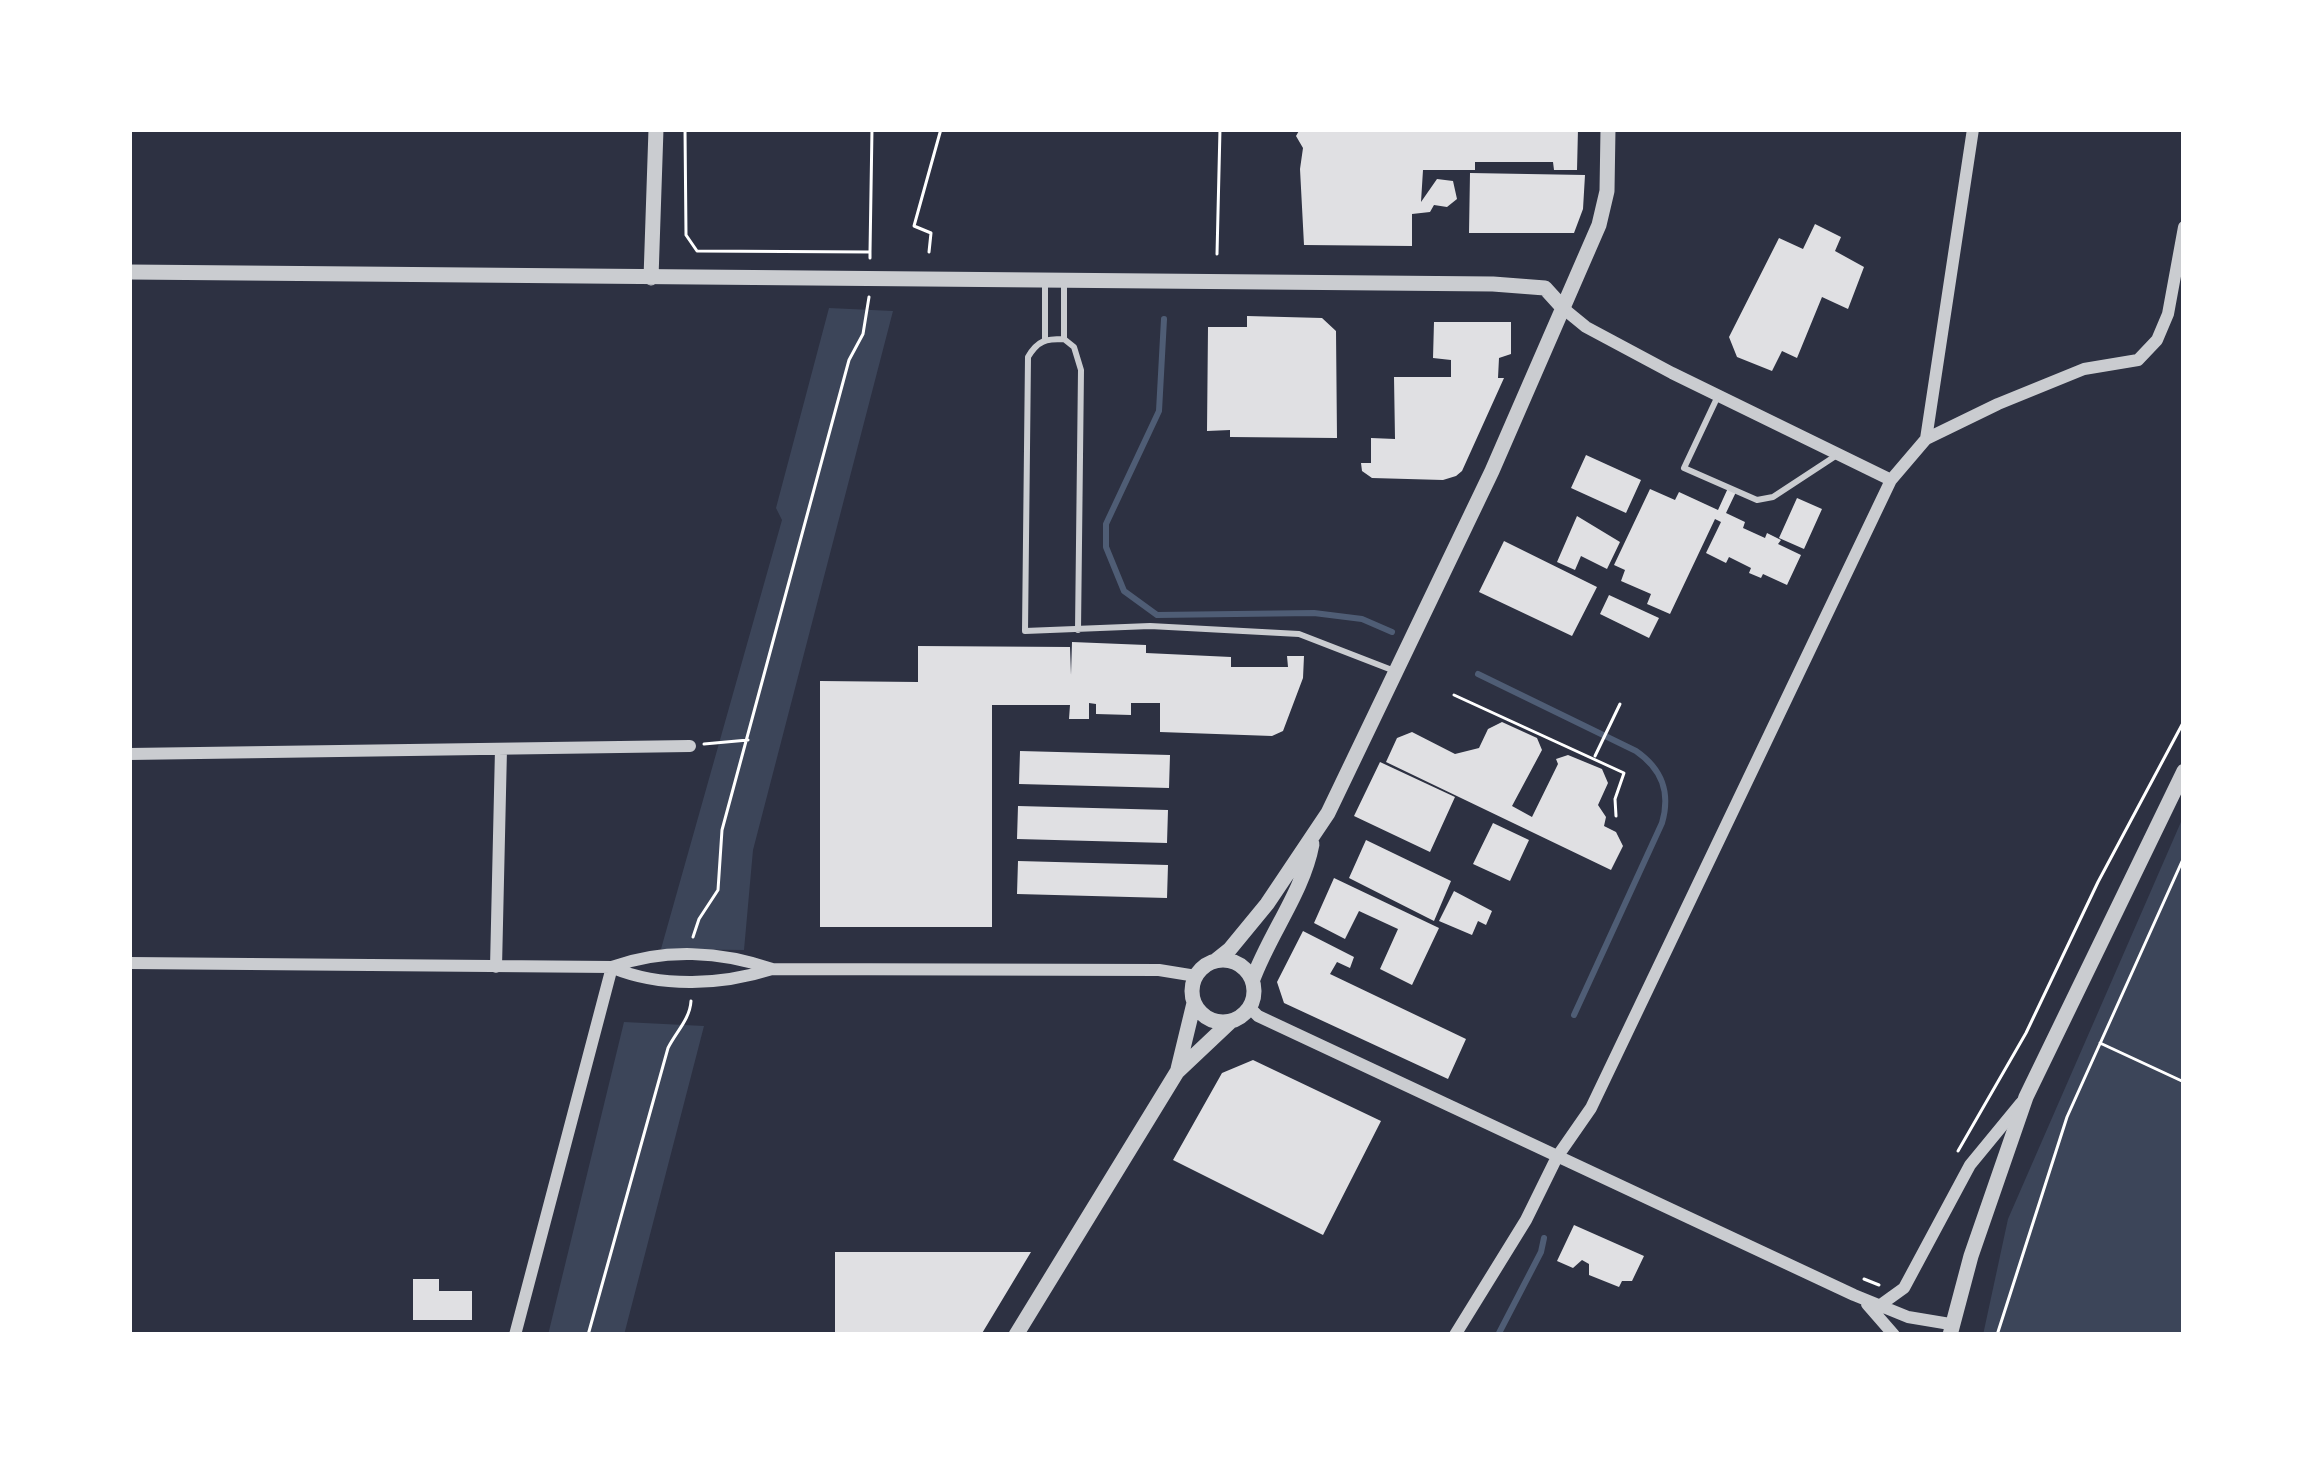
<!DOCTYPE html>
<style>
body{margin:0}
#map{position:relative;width:2313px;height:1464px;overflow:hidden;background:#2d3142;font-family:"Source Sans 3",sans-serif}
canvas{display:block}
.frame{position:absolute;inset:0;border:132px solid #fff;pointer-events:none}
</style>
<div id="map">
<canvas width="2313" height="1464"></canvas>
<div class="frame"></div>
</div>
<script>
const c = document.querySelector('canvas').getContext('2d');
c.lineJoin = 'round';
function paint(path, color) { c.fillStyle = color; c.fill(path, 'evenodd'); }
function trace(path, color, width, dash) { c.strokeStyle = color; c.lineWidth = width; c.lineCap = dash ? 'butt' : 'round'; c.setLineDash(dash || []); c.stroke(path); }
paint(new Path2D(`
 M 829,308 L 893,311 L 753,850 L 744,950 L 661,949 L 782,520 L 776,508 Z
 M 2184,815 L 2184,1335 L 1983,1335 L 2008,1219 Z
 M 624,1022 L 704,1026 L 624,1335 L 548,1335 Z`), '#3c4559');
trace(new Path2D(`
 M 1164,319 L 1159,411 L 1106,524 L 1106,547 L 1124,591 L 1157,615 L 1314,613 L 1362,619 L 1392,632
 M 1478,674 L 1636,751 C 1662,769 1671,792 1662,823 L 1574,1015
 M 1498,1335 L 1541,1252 L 1544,1238`), '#4f5d75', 6);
paint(new Path2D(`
 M 1300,129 L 1578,129 L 1577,170 L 1554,170 L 1553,162 L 1475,162 L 1475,170 L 1423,170 L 1421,202 L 1437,179 L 1453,181 L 1457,199 L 1447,207 L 1434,205 L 1430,212 L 1412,214 L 1412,246 L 1304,245 L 1300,169 L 1303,148 L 1296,136 Z
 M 1470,173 L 1585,175 L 1583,209 L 1574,233 L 1469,233 Z
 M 1815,224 L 1841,237 L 1835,251 L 1864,267 L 1848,309 L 1822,297 L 1797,358 L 1782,351 L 1772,371 L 1737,357 L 1729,337 L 1779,238 L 1803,249 Z
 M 1247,316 L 1322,318 L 1336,331 L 1337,438 L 1230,437 L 1230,430 L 1207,431 L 1208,327 L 1247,327 Z
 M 1434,322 L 1511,322 L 1511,354 L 1499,358 L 1498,378 L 1504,378 L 1462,471 L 1456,476 L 1443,480 L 1372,478 L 1362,471 L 1361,463 L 1371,463 L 1371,438 L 1395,439 L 1394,377 L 1451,377 L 1451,360 L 1433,358 Z
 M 1586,455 L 1641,480 L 1626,513 L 1571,488 Z
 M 1728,488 L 1736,492 L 1726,513 L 1745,522 L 1743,528 L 1765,538 L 1767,533 L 1781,540 L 1778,544 L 1801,555 L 1787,585 L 1763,574 L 1761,578 L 1749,573 L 1751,568 L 1729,557 L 1726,563 L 1706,553 L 1721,522 L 1715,519 L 1670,614 L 1647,604 L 1651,594 L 1621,581 L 1625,570 L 1614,565 L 1650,489 L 1675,500 L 1679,492 L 1718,510 Z
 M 1797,498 L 1822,509 L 1804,549 L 1779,538 Z
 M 1577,516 L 1620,542 L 1607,569 L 1581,556 L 1575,570 L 1557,562 Z
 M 1504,541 L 1597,587 L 1572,636 L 1479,592 Z
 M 1609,595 L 1659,618 L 1649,638 L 1600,614 Z
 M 1072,642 L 1146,645 L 1146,653 L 1231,657 L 1231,667 L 1288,667 L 1287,656 L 1304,656 L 1303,678 L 1283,731 L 1272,736 L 1160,732 L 1160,703 L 1131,703 L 1131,715 L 1096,714 L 1096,704 L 1089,703 L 1089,719 L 1069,719 L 1070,705 L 992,705 L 992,927 L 820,927 L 820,681 L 918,682 L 918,646 L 1070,647 L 1071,675 Z
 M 1502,722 L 1537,738 L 1542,750 L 1512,806 L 1532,817 L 1558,764 L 1556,759 L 1568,755 L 1602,769 L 1608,783 L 1598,805 L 1606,817 L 1604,826 L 1616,832 L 1623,846 L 1611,870 L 1386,762 L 1397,738 L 1412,732 L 1455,754 L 1479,748 L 1488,729 Z
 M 1020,751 L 1170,755 L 1169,788 L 1019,784 Z
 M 1380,762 L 1455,797 L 1430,852 L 1354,816 Z
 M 1018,806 L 1168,810 L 1167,843 L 1017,839 Z
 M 1493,823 L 1529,840 L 1510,881 L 1473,864 Z
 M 1366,840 L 1451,881 L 1434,921 L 1349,878 Z
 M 1018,861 L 1168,865 L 1167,898 L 1017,894 Z
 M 1334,878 L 1439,928 L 1412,985 L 1380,969 L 1398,929 L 1359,911 L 1345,939 L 1314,923 Z
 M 1454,891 L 1492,911 L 1486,925 L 1478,921 L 1472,935 L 1439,921 Z
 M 1303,931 L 1354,957 L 1350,968 L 1337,962 L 1330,974 L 1466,1039 L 1448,1079 L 1284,1003 L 1277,982 Z
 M 1253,1060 L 1381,1121 L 1323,1235 L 1173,1160 L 1222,1073 Z
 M 1574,1225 L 1644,1256 L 1632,1281 L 1622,1281 L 1619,1287 L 1589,1275 L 1589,1264 L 1582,1260 L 1573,1268 L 1557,1261 Z
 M 835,1252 L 1031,1252 L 981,1335 L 835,1335 Z
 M 413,1279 L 439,1279 L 439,1291 L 472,1291 L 472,1320 L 413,1320 Z`), '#e0e0e3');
trace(new Path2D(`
 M 685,129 L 686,235 L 697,251 L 870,252 L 870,258
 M 870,252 L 872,129
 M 929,252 L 931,233 L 914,226 L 941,129
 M 1217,254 L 1220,129
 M 1454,695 L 1624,773 L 1615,799 L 1616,816
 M 704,744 L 748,740
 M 1595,756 L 1620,704
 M 693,937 L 699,919 L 718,890 L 722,830 L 849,360 L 863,334 L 869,297
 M 2100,1043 L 2184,1082
 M 1958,1151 L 2026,1033 L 2098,882 L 2184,721
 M 1864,1279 L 1879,1285
 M 588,1335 L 668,1048 C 676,1032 690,1019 691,1001
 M 1997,1335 L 2067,1117 L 2184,857`), '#fff', 3);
trace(new Path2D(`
 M 1064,285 L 1064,339 L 1074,347 L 1081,370 L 1078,630
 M 1045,339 L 1045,283
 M 1064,339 C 1046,339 1038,340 1028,357 L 1025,631 L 1150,626 L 1299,634 L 1392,670
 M 1717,398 L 1684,468 L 1757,500 L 1773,497 L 1837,455`), '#caccd0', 6);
trace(new Path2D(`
 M 1564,309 L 1586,327 L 1672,373 L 1891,480
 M 1926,439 L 1973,129
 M 129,754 L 690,746
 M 129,963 L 612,967 C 664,948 721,951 772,969
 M 496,967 L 501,749
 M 613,968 C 662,988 722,985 772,969 L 1159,970 L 1196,976
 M 1250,1008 L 1258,1016 L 1854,1295 L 1908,1317 L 1950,1324
 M 1867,1304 L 1894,1335
 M 1879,1306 L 1904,1288 L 1970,1165 L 2021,1103
 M 515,1335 L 612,967
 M 1455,1335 L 1526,1220 L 1557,1157 L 1591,1108 L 1891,480 L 1926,439 L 1998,404 L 2084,369 L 2138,360 L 2157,340 L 2168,314 L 2184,227`), '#caccd0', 12);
trace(new Path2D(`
 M 129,272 L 1493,284 L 1545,288 L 1564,309
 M 651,278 L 656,129
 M1192 991a31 31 0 1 1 62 0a31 31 0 1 1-62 0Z
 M 1215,961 L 1230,949 L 1267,904 L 1328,813 L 1492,471 L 1599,225 L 1607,191 L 1608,129
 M 1253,979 C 1270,933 1303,892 1312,844
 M 1178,1069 L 1194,1003
 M 1016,1335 L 1177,1072 L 1230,1022
 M 1950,1335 L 1971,1256 L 2026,1097 L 2184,771`), '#caccd0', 15);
</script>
